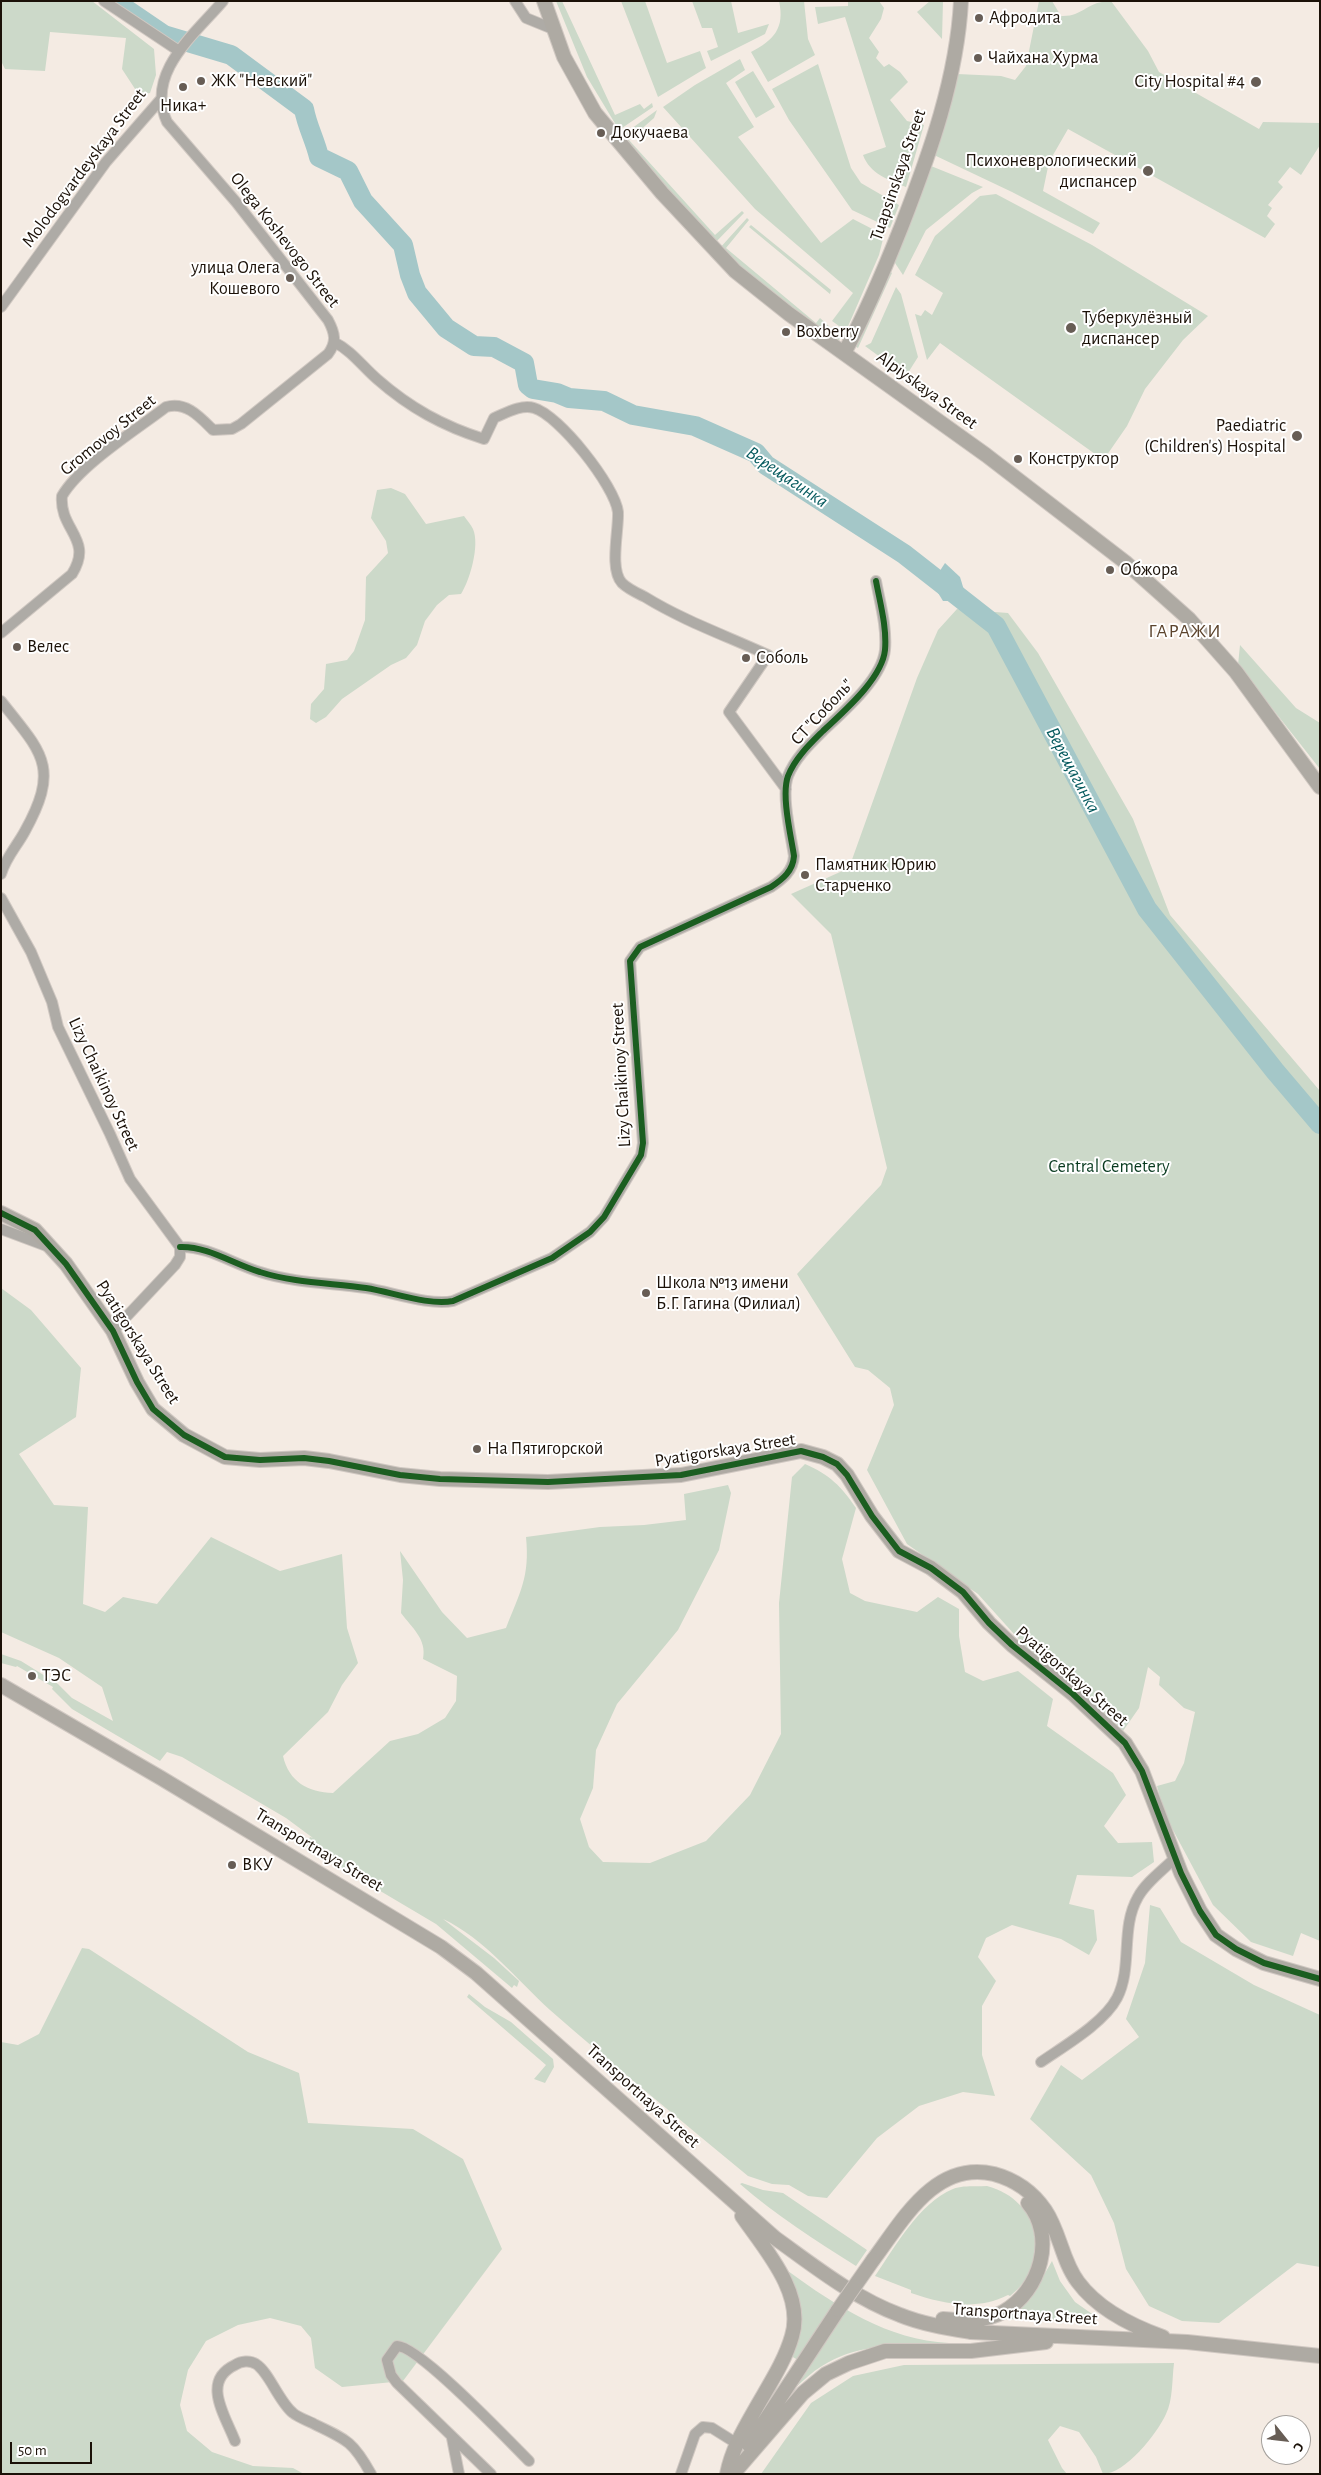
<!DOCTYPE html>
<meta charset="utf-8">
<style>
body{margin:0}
#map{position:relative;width:1321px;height:2475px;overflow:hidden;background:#f4ebe3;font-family:"Alegreya Sans",sans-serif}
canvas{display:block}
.frame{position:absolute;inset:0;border:2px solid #1b1108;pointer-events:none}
.north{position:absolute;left:1261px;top:2415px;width:50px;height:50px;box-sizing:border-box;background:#fff;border:1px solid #a4a09c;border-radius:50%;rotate:119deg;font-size:14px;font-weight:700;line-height:20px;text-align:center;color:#1b1108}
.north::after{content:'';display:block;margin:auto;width:18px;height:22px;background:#675d55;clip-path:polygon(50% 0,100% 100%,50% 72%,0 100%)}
.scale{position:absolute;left:10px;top:2442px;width:82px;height:22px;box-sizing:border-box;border:2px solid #1b1108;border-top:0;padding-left:6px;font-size:15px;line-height:18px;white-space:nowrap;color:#1b1108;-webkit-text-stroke:4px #fff;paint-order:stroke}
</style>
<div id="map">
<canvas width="1321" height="2475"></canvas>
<div class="frame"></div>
<div class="north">С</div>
<div class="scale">50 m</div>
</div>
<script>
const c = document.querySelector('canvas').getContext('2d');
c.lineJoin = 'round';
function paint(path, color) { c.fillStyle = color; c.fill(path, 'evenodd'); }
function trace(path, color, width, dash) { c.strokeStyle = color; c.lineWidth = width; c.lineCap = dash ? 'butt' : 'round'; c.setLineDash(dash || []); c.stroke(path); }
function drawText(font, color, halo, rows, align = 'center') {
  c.font = font + ' "Alegreya Sans",sans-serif'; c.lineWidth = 4; c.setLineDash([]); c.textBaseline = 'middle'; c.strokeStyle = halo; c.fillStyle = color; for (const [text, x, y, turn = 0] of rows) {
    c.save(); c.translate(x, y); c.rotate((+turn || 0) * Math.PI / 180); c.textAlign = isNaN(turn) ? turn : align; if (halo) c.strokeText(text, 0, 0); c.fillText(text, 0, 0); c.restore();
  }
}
paint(new Path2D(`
 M 1,1 L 92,1 L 154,49 L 156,75 L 150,93 L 139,95 L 122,69 L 126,38 L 50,32 L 45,71 L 5,69 L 1,61 Z
 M 556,1 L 562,1 L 615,115 L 640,104 L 644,109 L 652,103 L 653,107 L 619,130 L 587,77 Z
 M 621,1 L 645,1 L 667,63 L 700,51 L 706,68 L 658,97 Z
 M 692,1 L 731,1 L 738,33 L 769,24 L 765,34 L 711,61 L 707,51 L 718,47 L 712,28 L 702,28 Z
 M 779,1 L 804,1 L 808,39 L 815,55 L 768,82 L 751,52 C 774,40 785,28 779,1 Z
 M 848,1 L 879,1 L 884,8 L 881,19 L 869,38 L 879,52 L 876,58 L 884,67 L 889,64 L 900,72 L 908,82 L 890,100 L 907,121 L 924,125 L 906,187 C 889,180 870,174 863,155 L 886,147 L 845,17 L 818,24 L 815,7 L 848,6 Z
 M 930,1 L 943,1 L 942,39 L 917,12 Z
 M 1039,1 L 1052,1 L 1061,16 C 1083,17 1087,1 1111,1 L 1148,51 L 1159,72 L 1259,129 L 1263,122 L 1320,123 L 1320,145 L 1301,175 L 1290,167 L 1278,182 L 1283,187 L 1268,205 L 1272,208 L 1267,216 L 1275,224 L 1265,238 L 1068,129 L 1049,162 L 1043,191 L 1100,223 L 1093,234 L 1012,192 L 934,155 L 957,74 L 1001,76 L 1015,80 L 1026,66 Z
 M 740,59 L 745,70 L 726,83 L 754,127 L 738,137 L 821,243 L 853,219 L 884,235 L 879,255 L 846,331 L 832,321 L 853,293 L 755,209 L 663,107 L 695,85 Z
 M 818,64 L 851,168 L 861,183 L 899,205 L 890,228 L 852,210 L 789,120 L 772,89 Z
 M 753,71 L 775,107 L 756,118 L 735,82 Z
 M 657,110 L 654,118 L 629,140 L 715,235 L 742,211 L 744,213 L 714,244 L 620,137 Z
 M 931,166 L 983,187 L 972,193 L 926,230 L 903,275 L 893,260 Z
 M 996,194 L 1092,245 L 1208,316 L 1183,340 L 1145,389 L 1127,426 L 1100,465 L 1095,454 L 940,343 L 927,360 L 915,314 L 921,316 L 925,310 L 932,315 L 943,293 L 915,275 L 935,236 L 980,196 Z
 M 747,218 L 749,220 L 726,248 L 816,323 L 820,318 L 841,337 L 837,343 L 795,314 L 719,249 Z
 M 751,225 L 831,290 L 830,294 L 749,227 Z
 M 888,270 L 892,273 L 858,348 L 853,345 Z
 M 896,287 L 901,294 L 918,357 L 906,376 L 865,346 L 871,343 Z
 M 391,488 L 405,494 L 426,524 L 464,516 C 467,520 471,525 473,529 C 480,545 470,580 461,594 L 449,595 L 437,605 L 425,621 L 417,645 L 406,658 L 391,665 L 342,699 L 326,717 L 316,723 L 310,719 L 311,704 L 324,689 L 326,664 L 347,660 L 354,651 L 365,620 L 366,577 L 388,553 L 386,541 L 371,518 L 377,490 Z
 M 957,609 L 1008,613 L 1038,653 L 1133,819 L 1170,915 L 1320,1091 L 1320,1941 L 1301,1933 L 1293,1956 L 1251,1942 L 1213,1905 L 1165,1815 L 1157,1786 L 1175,1781 L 1184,1763 L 1195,1712 L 1184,1708 L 1159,1685 L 1160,1677 L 1148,1667 L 1139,1708 L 1123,1731 L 1032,1654 L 978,1594 L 907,1544 L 867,1470 L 894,1405 L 890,1388 L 868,1370 L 855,1367 L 797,1274 L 881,1185 L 887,1168 L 831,934 L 791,894 L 849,868 L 917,678 L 938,630 Z
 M 1240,645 L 1296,708 L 1320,723 L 1320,769 L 1238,665 Z
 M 1,1288 L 31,1310 L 81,1368 L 76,1417 L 19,1454 L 54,1505 L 88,1507 L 83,1604 L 105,1612 L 123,1597 L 157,1604 L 211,1537 L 280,1571 L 342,1554 L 347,1628 L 358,1663 L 342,1685 L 328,1712 L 283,1756 C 289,1782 308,1792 333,1793 L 390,1741 L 418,1734 L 445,1718 L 456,1701 L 457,1676 L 423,1659 C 427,1639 412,1628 401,1613 L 403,1580 L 400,1551 L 442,1612 L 467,1638 L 506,1628 C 520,1592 530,1577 526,1537 L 600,1527 L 644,1525 L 686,1520 L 684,1494 L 728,1485 L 731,1493 L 719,1550 L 678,1630 L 617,1704 L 596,1750 L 593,1788 L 580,1819 L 589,1847 L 603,1862 L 650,1863 L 706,1841 L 750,1795 L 781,1734 L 779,1603 L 792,1477 L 805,1464 C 829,1474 842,1487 856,1508 L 842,1559 L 850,1593 L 865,1601 L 917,1612 L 938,1597 L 959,1609 L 959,1636 L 965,1672 L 983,1681 L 1018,1671 L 1053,1699 L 1047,1726 L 1113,1773 L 1126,1795 L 1104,1826 L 1118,1843 L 1152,1842 L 1154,1862 L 1132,1877 L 1077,1875 L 1069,1904 L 1094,1910 L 1097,1940 L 1089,1955 L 1061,1939 L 1012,1925 L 986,1938 L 978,1957 L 996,1981 L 982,2006 L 982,2055 L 995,2096 L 963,2092 L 919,2106 L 877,2138 L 827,2198 L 808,2196 L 789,2185 L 772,2184 L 748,2176 C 682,2121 615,2067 550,2010 C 517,1980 484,1938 443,1919 L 494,1958 L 519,1981 L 517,1987 L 514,1985 L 512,1988 L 436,1924 L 306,1847 L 303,1836 L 309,1839 L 310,1837 L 313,1838 L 286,1818 L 182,1757 L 167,1752 L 160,1761 L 72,1709 L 52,1689 L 53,1687 L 17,1666 L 16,1667 L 1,1663 L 1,1654 L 21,1661 L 58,1684 L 72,1698 L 113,1721 L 102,1687 L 59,1658 L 1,1632 Z
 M 1150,1905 L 1160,1908 L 1181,1942 L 1254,1985 L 1320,2015 L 1320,2267 L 1297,2263 L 1219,2323 L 1182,2321 L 1149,2306 L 1126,2269 L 1114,2223 L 1091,2175 L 1030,2119 L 1061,2065 L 1082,2080 L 1139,2037 L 1126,2019 L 1145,1963 Z
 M 82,1948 L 89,1949 L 248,2052 L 299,2073 L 308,2123 L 413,2129 L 463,2159 L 502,2249 L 403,2381 L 342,2387 L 315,2368 L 311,2338 L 301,2326 L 270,2318 L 238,2325 L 206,2341 L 188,2370 L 180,2405 L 187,2431 L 212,2452 L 253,2466 L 293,2468 L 304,2474 L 1,2474 L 1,2042 L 18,2045 L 39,2034 Z
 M 469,1994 L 485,2007 L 511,2022 L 553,2059 L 554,2067 L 545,2083 L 534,2079 L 546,2065 L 467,1997 Z
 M 742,2183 L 763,2190 L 783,2193 L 867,2250 L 856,2266 C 816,2241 776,2215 740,2184 Z
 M 987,2186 C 1041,2200 1053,2263 1010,2296 L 1008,2295 C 977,2311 943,2304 911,2293 L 911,2290 L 875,2276 C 896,2246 918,2204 953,2189 C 963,2185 976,2187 987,2186 Z
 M 1052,2261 L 1060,2281 L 1075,2302 L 1095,2316 L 1094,2321 L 1001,2319 L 1030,2299 Z
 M 788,2271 C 836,2306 888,2340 949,2343 L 949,2345 C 907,2346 860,2341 822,2366 C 812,2372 804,2380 795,2388 L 810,2367 L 791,2356 L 797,2294 Z
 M 1174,2363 C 1172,2379 1173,2400 1166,2414 C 1157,2434 1125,2474 1103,2474 L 1096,2457 L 1079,2432 L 1060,2426 L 1048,2440 L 1062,2468 L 1067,2474 L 761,2474 L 811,2403 L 853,2376 L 904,2365 Z`), '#ccd9c9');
paint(new Path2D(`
 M 945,563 L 960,577 L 964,590 L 955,601 L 943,601 L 932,583 Z`), '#a4c7c8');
trace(new Path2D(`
 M 114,1 L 164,35 L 231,55 L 304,109 C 307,126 315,140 319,157 L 348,171 L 363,201 L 403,245 L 410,275 L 417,293 L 446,328 L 474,346 L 494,347 L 524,363 L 528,385 L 533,389 L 557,393 L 569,398 L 604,401 L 633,415 L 695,426 L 756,453 L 766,465 L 904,554 L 996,626 L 1147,909 L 1275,1071 L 1320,1124`), '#a4c7c8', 20);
const street = new Path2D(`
 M 104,1 L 179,51
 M 515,1 L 526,18 L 553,29
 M 1,307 L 106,162 L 161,99
 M 334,342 C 352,351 362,366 377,379 C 410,408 443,426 484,439 L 494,418 C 506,413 521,404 534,408 C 559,415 615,486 618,512 C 619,530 609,569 622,583 C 628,589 637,593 645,597 C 684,621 727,636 768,655 L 729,712 L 786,789
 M 1,633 L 72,574 C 94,539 59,530 62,496 C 80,465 136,430 166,407 C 186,401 200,417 213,430 L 232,429 L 241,424 L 328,354 C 337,342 335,333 328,320 L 236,202 L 167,122 C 145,73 194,35 223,1
 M 1,701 C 41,752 61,766 25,831 C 17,846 6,857 1,874
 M 1,898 L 31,952 L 52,1002 L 58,1027 L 110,1134 L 130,1179 L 180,1247 L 180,1257 L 175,1265 L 113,1331
 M 1,1229 L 49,1247
 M 180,1247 C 208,1246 233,1264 260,1272 C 294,1283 331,1283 366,1288 C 392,1292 429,1306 453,1301 L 552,1258 L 590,1232 L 604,1217 L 641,1155 L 643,1143 L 630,961 L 640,947 L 771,887 C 783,879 793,871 794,856 C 791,836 781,795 788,776 C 795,758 810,744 823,731 C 843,712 882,679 885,650 C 887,627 880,603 876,581
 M 1041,2062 C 1064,2046 1104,2023 1117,1998 C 1133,1967 1120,1928 1138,1897 C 1146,1882 1163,1870 1175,1858
 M 452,2438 L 459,2474
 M 235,2441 C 225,2415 201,2381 235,2365 C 241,2361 250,2360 256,2364 C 269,2372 279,2402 293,2413 C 299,2418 309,2421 316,2425 C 348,2440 354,2443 371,2474
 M 491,2474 L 397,2383 L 391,2375 L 387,2360 L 397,2346 C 419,2346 509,2441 529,2461
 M 681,2474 L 695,2434 L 703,2427 L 712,2428 L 736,2443`);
const secondary = new Path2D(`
 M 544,1 L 564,57 L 595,113 L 662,193 L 735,271 L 789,314 L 986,455 L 1125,562 L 1189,619 L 1236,672 L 1320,787
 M 844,353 C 867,312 885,268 902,225 C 930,153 957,78 961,1
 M 1,1213 L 35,1230 L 66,1264 L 113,1331 L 137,1382 L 153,1409 L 184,1435 L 225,1457 L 260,1460 L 304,1458 L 329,1461 L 400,1475 L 440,1479 L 548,1482 L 681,1475 L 801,1451 L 823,1457 L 837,1464 L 847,1475 L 872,1516 L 899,1551 L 931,1568 L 963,1592 L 989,1623 L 1012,1645 L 1073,1694 L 1125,1743 L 1142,1771 L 1181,1873 L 1200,1911 L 1216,1935 L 1236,1949 L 1264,1963 L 1320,1979
 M 1,1685 L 161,1778 L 441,1947 L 476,1973 L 775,2238 C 814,2266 854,2298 900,2315 C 922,2324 947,2328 971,2332 L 1187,2342 L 1320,2356
 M 873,2260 C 903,2220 935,2160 994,2174 C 1016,2180 1032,2191 1045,2210 C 1060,2232 1062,2261 1078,2282 C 1098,2309 1132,2326 1163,2337
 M 943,2319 C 964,2321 985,2322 1003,2312 C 1041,2291 1056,2236 1028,2203
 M 749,2445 L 838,2310
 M 727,2474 C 732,2449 744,2429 756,2408 C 769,2385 785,2361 792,2336 C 805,2293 764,2248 742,2216
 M 733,2474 L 803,2393 L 826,2374 L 849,2363 L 885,2351 L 971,2351 L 1046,2342`);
trace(street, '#d0c8c2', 12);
trace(secondary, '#d0c8c2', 16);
trace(street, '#aeaba6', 10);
trace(secondary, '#aeaaa3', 14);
const secondaryBridge = new Path2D(`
 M 838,2310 L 873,2260`);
trace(secondaryBridge, '#d0c8c2', 16, []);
trace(secondaryBridge, '#aeaaa3', 14);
trace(new Path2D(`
 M 1,1213 L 35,1230 L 66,1264 L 113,1331 L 137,1382 L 153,1409 L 184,1435 L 225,1457 L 260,1460 L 304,1458 L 329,1461 L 400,1475 L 440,1479 L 548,1482 L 681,1475 L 801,1451 L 823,1457 L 837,1464 L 847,1475 L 872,1516 L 899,1551 L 931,1568 L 963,1592 L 989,1623 L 1012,1645 L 1073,1694 L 1125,1743 L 1142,1771 L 1181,1873 L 1200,1911 L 1216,1935 L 1236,1949 L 1264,1963 L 1320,1979
 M 180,1247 C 208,1246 233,1264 260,1272 C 294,1283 331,1283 366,1288 C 392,1292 429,1306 453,1301 L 552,1258 L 590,1232 L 604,1217 L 641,1155 L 643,1143 L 630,961 L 640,947 L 771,887 C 783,879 793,871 794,856 C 791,836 781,795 788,776 C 795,758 810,744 823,731 C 843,712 882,679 885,650 C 887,627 880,603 876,581`), '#1b5e20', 6);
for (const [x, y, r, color] of [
 [979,18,5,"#675d55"],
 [978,58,5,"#675d55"],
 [201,81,5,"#675d55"],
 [1256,82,6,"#675d55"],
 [183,87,5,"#675d55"],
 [601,133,5,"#675d55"],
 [1148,171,6,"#675d55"],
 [290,278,5,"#675d55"],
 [1071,328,6,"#675d55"],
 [786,332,5,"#675d55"],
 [1297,436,6,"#675d55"],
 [1018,459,5,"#675d55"],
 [1110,570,5,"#675d55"],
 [17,647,5,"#675d55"],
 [746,658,5,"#675d55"],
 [805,875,5,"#675d55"],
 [646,1293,5,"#675d55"],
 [477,1449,5,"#675d55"],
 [32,1676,5,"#675d55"],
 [232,1865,5,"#675d55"]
]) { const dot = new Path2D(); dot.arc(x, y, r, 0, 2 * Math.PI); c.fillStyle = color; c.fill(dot); trace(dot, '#fff', 2); }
drawText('18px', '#1b1108', '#fff', [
 ["Афродита",989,18],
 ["Чайхана Хурма",988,58],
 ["ЖК \"Невский\"",211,81],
 ["City Hospital #4",1245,82,"right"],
 ["Ника+",183,106,"center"],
 ["Докучаева",611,133],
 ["Психоневрологический",1137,161,"right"],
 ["диспансер",1137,182,"right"],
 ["улица Олега",280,268,"right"],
 ["Кошевого",280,289,"right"],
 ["Туберкулёзный",1082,318],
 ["диспансер",1082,339],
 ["Boxberry",796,332],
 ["Paediatric",1286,426,"right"],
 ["(Children's) Hospital",1286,447,"right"],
 ["Конструктор",1028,459],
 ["Обжора",1120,570],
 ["Велес",27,647],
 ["Соболь",756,658],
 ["Памятник Юрию",815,865],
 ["Старченко",815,886],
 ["Школа №13 имени",656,1283],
 ["Б.Г. Гагина (Филиал)",656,1304],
 ["На Пятигорской",487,1449],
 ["ТЭС",42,1676],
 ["ВКУ",242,1865]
], 'left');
drawText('18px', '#1b1108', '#fff', [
 ["Molodogvardeyskaya Street",84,168,-53],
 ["Tuapsinskaya Street",898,175,-71],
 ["Olega Koshevogo Street",285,240,52],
 ["Alpiyskaya Street",927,390,36],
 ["Gromovoy Street",108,435,-39],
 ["СТ \"Соболь\"",822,712,-47],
 ["Lizy Chaikinoy Street",621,1075,-93],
 ["Lizy Chaikinoy Street",104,1084,65],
 ["Pyatigorskaya Street",138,1342,58],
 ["Pyatigorskaya Street",725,1450,-9],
 ["Pyatigorskaya Street",1072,1676,41],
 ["Transportnaya Street",319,1850,31],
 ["Transportnaya Street",643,2096,42],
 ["Transportnaya Street",1025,2314,4]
]);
drawText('18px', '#083a1f', '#fff', [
 ["Central Cemetery",1109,1167]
]);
drawText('italic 19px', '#065a5e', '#fff', [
 ["Верещагинка",787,477,34],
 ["Верещагинка",1073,770,62]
]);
c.letterSpacing = '1px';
drawText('19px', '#5c442d', '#fff', [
 ["ГАРАЖИ",1185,631]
]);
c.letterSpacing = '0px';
</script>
